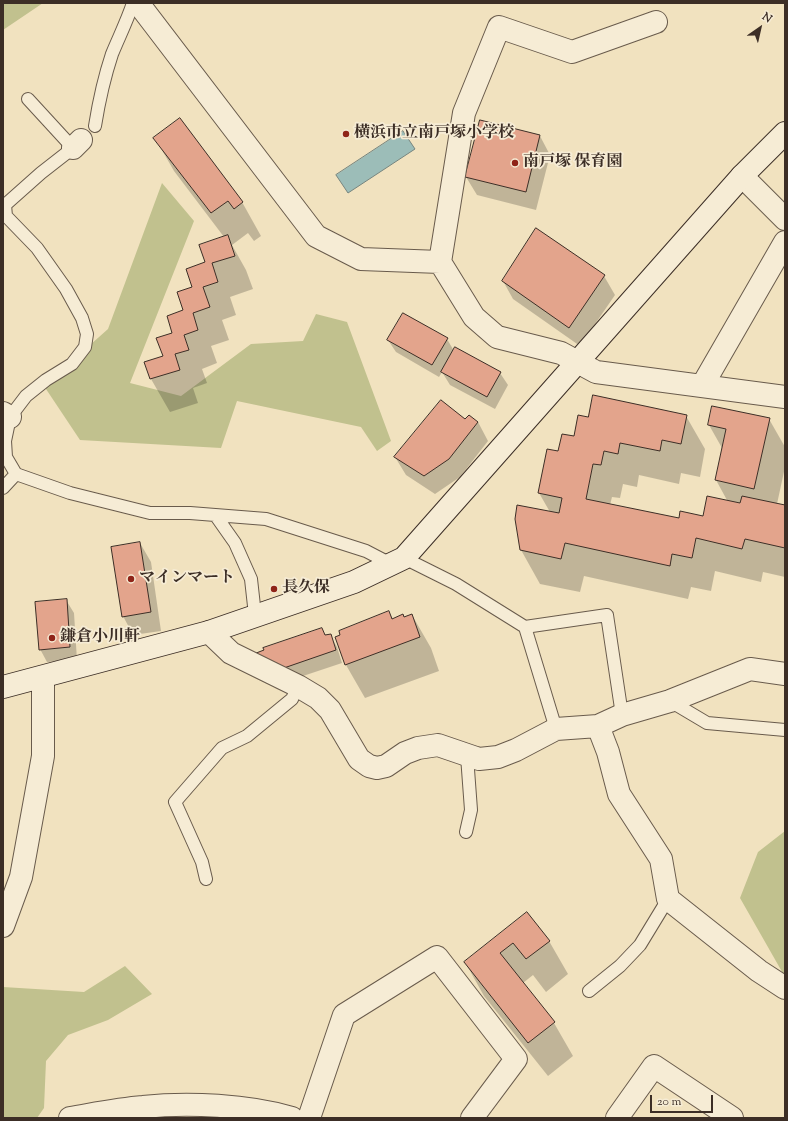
<!DOCTYPE html>
<meta charset="utf-8">
<style>
body{margin:0}
#map{position:relative;width:788px;height:1121px;overflow:hidden;background:#f1e2bf;font-family:"Sorts Mill Goudy",serif}
canvas{display:block}
.frame{position:absolute;inset:0;border:4px solid #3c2e26;pointer-events:none}
.north{position:absolute;left:740px;top:8px;width:40px;height:40px;-webkit-text-stroke:3px #f6ecd5;paint-order:stroke;rotate:34deg;font-size:11px;font-weight:700;line-height:16px;text-align:center;color:#3c2e26}
.north::after{content:'';display:block;margin:auto;width:14px;height:18px;background:#3c2e26;clip-path:polygon(50% 0,100% 100%,50% 72%,0 100%)}
.scale{position:absolute;left:650px;top:1095px;width:63px;height:18px;box-sizing:border-box;border:2px solid #3c2e26;border-top:0;padding-left:5px;font-size:12px;line-height:14px;white-space:nowrap;color:#3c2e26;-webkit-text-stroke:3px #f6ecd5;paint-order:stroke}
</style>
<div id="map">
<canvas width="788" height="1121"></canvas>
<div class="frame"></div>
<div class="north">N</div>
<div class="scale">20 m</div>
</div>
<script>
const c = document.querySelector('canvas').getContext('2d');
c.lineJoin = 'round';
function paint(path, color) { c.fillStyle = color; c.fill(path, 'evenodd'); }
function trace(path, color, width, dash) { c.strokeStyle = color; c.lineWidth = width; c.lineCap = dash ? 'butt' : 'round'; c.setLineDash(dash || []); c.stroke(path); }
function drawText(font, color, halo, rows, align = 'center') {
  c.font = font + ' "Sorts Mill Goudy","Noto Serif JP",serif'; c.lineWidth = 3.5; c.setLineDash([]); c.textBaseline = 'middle'; c.strokeStyle = halo; c.fillStyle = color; for (const [text, x, y, turn = 0] of rows) {
    c.save(); c.translate(x, y); c.rotate((+turn || 0) * Math.PI / 180); c.textAlign = isNaN(turn) ? turn : align; if (halo) c.strokeText(text, 0, 0); c.fillText(text, 0, 0); c.restore();
  }
}
paint(new Path2D(`
 M 3,3 L 43,3 L 3,30 Z
 M 162,183 L 194,221 L 130,383 L 181,396 L 251,344 L 303,341 L 316,314 L 347,322 L 391,441 L 377,451 L 361,427 L 237,401 L 221,448 L 80,440 L 44,386 L 108,329 Z
 M 785,831 L 785,977 L 740,898 L 758,852 Z
 M 125,966 L 152,994 L 108,1020 L 68,1035 L 46,1061 L 44,1108 L 37,1118 L 3,1118 L 3,987 L 84,992 Z`), '#c1c18e');
const water = new Path2D(`
 M 403,131 L 415,149 L 348,193 L 336,175 Z`);
paint(water, '#9cbdb8');
trace(water, '#76847e', 1);
paint(new Path2D(`
 M 540,136 L 550,155 L 536,210 L 477,195 L 466,177 Z
 M 155,138 L 242,202 L 261,236 L 254,241 L 248,233 L 232,245 L 246,270 L 253,289 L 230,297 L 236,315 L 222,320 L 229,340 L 211,346 L 217,363 L 202,369 L 207,383 L 193,388 L 198,403 L 170,412 L 151,379 L 146,363 L 164,357 L 193,287 L 207,263 L 224,237 L 174,171 Z
 M 604,276 L 615,295 L 580,346 L 513,299 L 503,281 Z
 M 447,339 L 454,351 L 500,373 L 508,385 L 495,409 L 450,385 L 442,372 L 439,377 L 396,352 L 388,340 Z
 M 686,416 L 705,449 L 700,477 L 681,473 L 679,484 L 639,475 L 637,487 L 623,484 L 620,498 L 612,497 L 610,505 L 679,520 L 704,517 L 728,502 L 716,480 L 722,448 L 709,425 L 769,419 L 785,447 L 785,467 L 777,504 L 785,506 L 785,577 L 763,572 L 761,582 L 715,571 L 711,591 L 691,587 L 688,599 L 584,576 L 580,592 L 540,584 L 521,550 L 550,512 L 539,493 L 559,452 L 575,437 L 589,419 Z
 M 466,420 L 478,422 L 488,441 L 460,477 L 435,494 L 406,475 L 395,457 Z
 M 140,543 L 151,562 L 161,631 L 133,635 L 123,616 Z
 M 66,600 L 74,613 L 77,660 L 47,662 L 40,649 Z
 M 389,612 L 393,619 L 404,618 L 412,615 L 431,648 L 439,671 L 365,698 L 346,665 L 336,638 Z
 M 322,629 L 326,636 L 330,635 L 337,647 L 342,663 L 288,681 L 253,655 Z
 M 527,913 L 549,941 L 568,974 L 546,992 L 533,975 L 523,983 L 554,1023 L 573,1056 L 548,1076 L 484,996 L 465,962 Z`), '#0003');
const building = new Path2D(`
 M 180,118 L 243,202 L 234,209 L 228,201 L 211,213 L 153,138 Z
 M 480,120 L 540,135 L 526,192 L 465,177 Z
 M 536,228 L 605,275 L 569,328 L 502,281 Z
 M 228,235 L 235,256 L 212,263 L 218,282 L 203,287 L 210,307 L 193,313 L 198,330 L 184,335 L 189,350 L 175,354 L 180,370 L 150,379 L 144,362 L 163,356 L 156,338 L 172,333 L 167,316 L 183,310 L 177,292 L 192,287 L 186,269 L 205,262 L 199,245 Z
 M 403,313 L 448,338 L 432,365 L 387,340 Z
 M 455,347 L 501,372 L 487,397 L 441,372 Z
 M 593,395 L 687,415 L 681,444 L 662,440 L 660,451 L 620,443 L 618,454 L 604,451 L 601,465 L 593,464 L 586,499 L 679,518 L 680,511 L 703,516 L 707,496 L 740,503 L 742,496 L 785,505 L 785,548 L 745,539 L 742,549 L 696,538 L 692,558 L 672,554 L 670,566 L 565,543 L 561,559 L 520,550 L 515,519 L 517,505 L 559,513 L 562,498 L 538,493 L 547,449 L 558,451 L 562,434 L 574,436 L 578,415 L 588,417 Z
 M 441,400 L 465,419 L 469,415 L 478,422 L 449,459 L 424,476 L 394,457 Z
 M 712,406 L 770,418 L 754,489 L 715,480 L 726,429 L 708,425 Z
 M 140,542 L 151,612 L 122,617 L 111,547 Z
 M 67,599 L 70,647 L 39,650 L 35,602 Z
 M 389,611 L 392,619 L 403,614 L 404,617 L 412,614 L 420,637 L 345,665 L 335,637 L 340,635 L 339,631 Z
 M 322,628 L 325,635 L 331,634 L 336,650 L 281,669 L 251,655 L 264,650 L 263,648 Z
 M 527,912 L 550,941 L 526,959 L 513,943 L 500,953 L 555,1022 L 528,1043 L 464,962 Z`);
paint(building, '#e3a48c');
trace(building, '#3c2e26', 1);
const lane = new Path2D(`
 M 28,99 L 73,148 L 41,173 L 5,205 L 6,216 L 37,248 L 66,289 L 82,318 L 87,334 L 85,347 L 72,364 L 46,380 L 26,396 L 10,417 L 5,441 L 6,457 L 16,474 L 70,493 L 150,513 L 190,513 L 266,519 L 366,551 L 391,564
 M 95,126 C 99,101 104,78 112,54 C 119,37 127,21 133,3
 M 3,488 L 16,474
 M 216,516 L 235,543 L 251,579 L 255,615
 M 404,558 L 456,584 L 525,627 L 556,729
 M 525,627 L 607,615 L 622,715
 M 670,701 L 707,723 L 785,730
 M 466,832 L 471,810 L 467,756
 M 206,879 L 202,862 L 175,802 L 222,748 L 247,736 L 292,699 L 298,686
 M 589,991 L 620,966 L 640,945 L 668,899`);
const street = new Path2D(`
 M 138,3 L 316,236 L 361,259 L 440,262 L 474,317 L 497,337 L 561,353 L 596,372 L 785,397
 M 73,148 L 81,140
 M 742,176 L 785,219
 M 440,262 L 464,113 L 499,27 L 572,52 L 656,22
 M 702,386 L 785,242
 M 3,413 L 10,417
 M 209,632 L 231,653 L 298,686 L 318,698 L 330,710 L 359,759 L 369,766 L 377,768 L 386,766 L 405,753 L 418,748 L 438,745 L 479,759 L 498,757 L 516,750 L 556,729 L 598,726 L 622,715 L 670,701 L 750,669 L 785,674
 M 598,726 L 608,752 L 619,794 L 661,859 L 668,899 L 759,971 L 785,988
 M 3,926 L 21,877 L 43,756 L 43,677
 M 70,1118 C 94,1114 118,1109 143,1107 C 188,1102 248,1105 292,1118
 M 309,1118 L 344,1015 L 437,957 L 516,1059 L 472,1118
 M 617,1118 L 654,1066 L 732,1118`);
const secondary = new Path2D(`
 M 3,687 L 209,632 L 354,582 L 404,558 L 742,176 L 785,133`);
trace(lane, '#695b4c', 14);
trace(street, '#695b4c', 24);
trace(secondary, '#3c2e26', 24);
trace(lane, '#f6ecd5', 12);
trace(street, '#f6ecd5', 22);
trace(secondary, '#f6ecd5', 22);
for (const [x, y, r, color] of [
 [346,134,4,"#8f2418"],
 [515,163,4,"#8f2418"],
 [131,579,4,"#8f2418"],
 [274,589,4,"#8f2418"],
 [52,638,4,"#8f2418"]
]) { const dot = new Path2D(); dot.arc(x, y, r, 0, 2 * Math.PI); c.fillStyle = color; c.fill(dot); trace(dot, '#f6ecd5', 1.5); }
drawText('bold 16px', '#3c2e26', '#f6ecd5', [
 ["横浜市立南戸塚小学校",354,134],
 ["南戸塚 保育園",523,163],
 ["マインマート",139,579],
 ["長久保",282,589],
 ["鎌倉小川軒",60,638]
], 'left');
</script>
